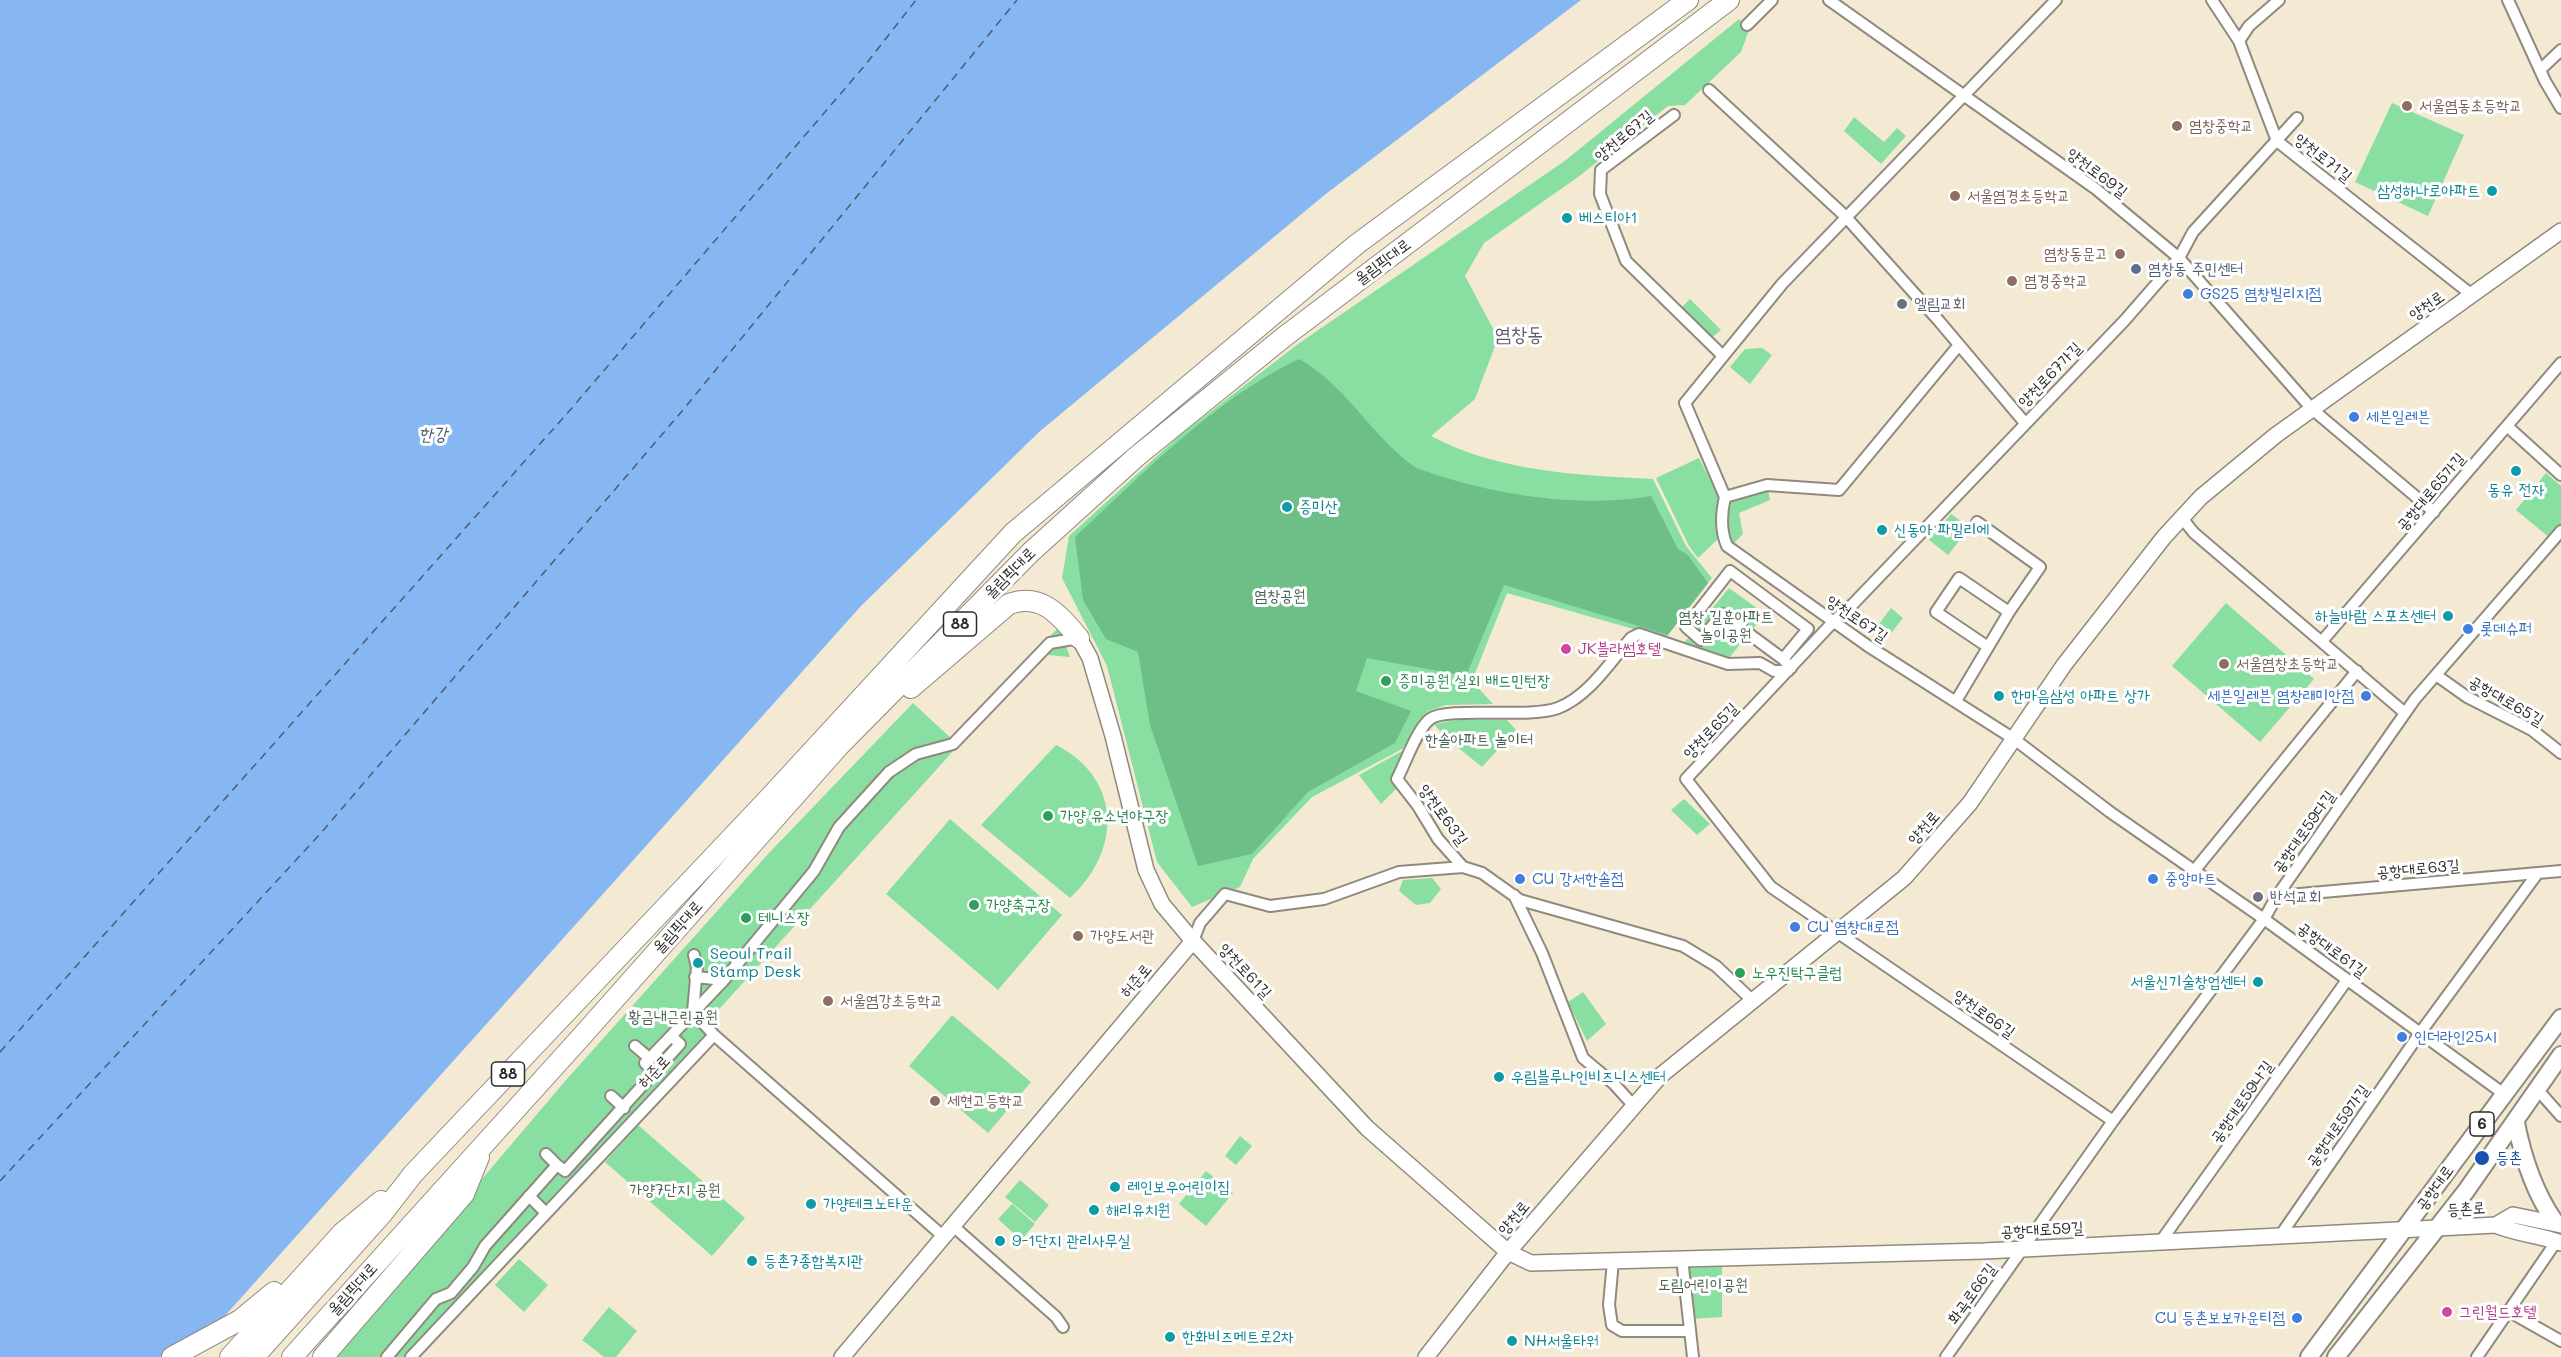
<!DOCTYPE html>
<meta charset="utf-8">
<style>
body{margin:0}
canvas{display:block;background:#f4e9d2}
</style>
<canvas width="2561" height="1357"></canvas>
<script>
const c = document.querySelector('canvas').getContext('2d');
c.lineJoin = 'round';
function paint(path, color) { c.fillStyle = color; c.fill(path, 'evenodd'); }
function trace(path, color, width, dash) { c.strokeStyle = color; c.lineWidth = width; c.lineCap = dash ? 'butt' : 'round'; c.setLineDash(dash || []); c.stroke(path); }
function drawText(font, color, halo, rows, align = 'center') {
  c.font = font + ' Mali,"Poor Story",sans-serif'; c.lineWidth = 6; c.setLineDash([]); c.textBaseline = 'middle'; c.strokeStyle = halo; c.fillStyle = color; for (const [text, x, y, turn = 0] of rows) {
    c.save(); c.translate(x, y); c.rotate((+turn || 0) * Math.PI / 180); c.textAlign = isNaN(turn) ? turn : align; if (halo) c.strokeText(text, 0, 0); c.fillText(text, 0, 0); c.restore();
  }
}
paint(new Path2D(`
 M 1739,19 L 1749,30 L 1741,52 L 1685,105 L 1668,106 L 1578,177 L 1484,243 L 1465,276 L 1498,338 L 1475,399 L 1431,436 C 1498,472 1578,475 1653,479 L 1686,546 L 1712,578 L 1665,638 L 1507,593 L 1472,681 L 1493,704 L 1446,705 L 1428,711 L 1404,748 L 1312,797 L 1253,859 L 1240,887 L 1192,907 L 1157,862 L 1107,666 L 1062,578 L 1069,536 L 1179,436 L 1298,344 L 1566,160 Z
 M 2392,103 L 2464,135 L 2428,216 L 2355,182 Z
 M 1854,117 L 1884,142 L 1897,128 L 1906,136 L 1881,164 L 1844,131 Z
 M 1690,299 L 1721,330 L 1709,340 L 1679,310 Z
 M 1762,348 L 1772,355 L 1750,384 L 1730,367 L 1745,349 Z
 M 1699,458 L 1720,499 L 1719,538 L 1698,558 L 1689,546 L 1656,478 Z
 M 2546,473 L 2561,486 L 2561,524 L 2550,538 L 2516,510 Z
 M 1767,485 L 1770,500 L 1739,513 L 1743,534 L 1731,546 L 1724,519 L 1730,502 Z
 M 1951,514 L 1970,527 L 1948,555 L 1929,540 Z
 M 1729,588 L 1765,614 L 1729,658 L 1684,643 Z
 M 2226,603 L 2314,679 L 2260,742 L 2172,666 Z
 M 1891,608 L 1903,618 L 1885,641 L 1873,632 Z
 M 1057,629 L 1062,635 L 1070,657 L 1047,655 L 956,748 L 712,1017 L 716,1028 L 406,1357 L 331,1357 L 566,1080 L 769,853 L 913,703 L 952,739 Z
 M 1456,720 L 1507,720 L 1516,730 L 1482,767 L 1446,738 L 1434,724 Z
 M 1056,745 C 1122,778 1122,851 1070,898 L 981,825 Z
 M 1402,751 L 1405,753 L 1391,780 L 1397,788 L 1381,804 L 1359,775 Z
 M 1684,799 L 1710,824 L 1697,835 L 1671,810 Z
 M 950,819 L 1062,915 L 998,990 L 886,894 Z
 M 1432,878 L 1441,889 L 1430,903 L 1416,905 L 1399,891 L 1403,880 Z
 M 1583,992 L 1606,1024 L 1587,1041 L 1568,1002 Z
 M 952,1015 L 1031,1082 L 988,1133 L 909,1066 Z
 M 638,1125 L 745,1218 L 712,1256 L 605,1162 Z
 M 1240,1136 L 1252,1146 L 1236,1165 L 1225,1156 Z
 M 1206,1171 L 1233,1193 L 1206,1226 L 1179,1204 Z
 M 1020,1180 L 1049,1205 L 1035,1222 L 1005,1197 Z
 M 1012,1204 L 1035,1224 L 1021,1240 L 998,1219 Z
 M 519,1259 L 548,1285 L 524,1312 L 495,1285 Z
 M 1722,1259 L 1722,1317 L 1689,1319 L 1683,1260 Z
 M 609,1307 L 637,1331 L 616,1357 L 604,1357 L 582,1340 Z`), '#89dfa2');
paint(new Path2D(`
 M 1299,359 C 1345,384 1370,434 1412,465 C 1418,470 1430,472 1437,475 C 1501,496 1585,508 1651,496 L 1678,549 L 1688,555 L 1708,583 L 1668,635 L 1504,585 L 1466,676 L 1367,658 L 1356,691 L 1411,711 L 1395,743 L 1308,792 L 1252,854 L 1198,866 L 1150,725 L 1138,652 L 1106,639 L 1083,600 L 1075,537 C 1144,473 1213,400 1299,359 Z`), '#6ebe88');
paint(new Path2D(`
 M 0,0 L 1581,0 L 1327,193 L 1039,432 L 861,606 L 188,1357 L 0,1357 Z`), '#86b7f2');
trace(new Path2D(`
 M 0,1052 L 571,409 L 866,64 L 916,0
 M 0,1181 L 321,833 L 683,410 L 1017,0`), '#4b5c71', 1.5, [8, 6]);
const street = new Path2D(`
 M 1829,0 L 2096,189 L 2179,258 L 2312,409 L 2434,512
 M 2056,0 L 1782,284 L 1685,403 L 1725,497 C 1721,514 1720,530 1727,546 L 1868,646 L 2014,739 L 2110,812 L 2264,919 L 2504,1094
 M 2212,0 L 2239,41 L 2277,141 L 2472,295
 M 2508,0 L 2545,81 L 2561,108
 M 1747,25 L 1772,0
 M 2239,41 L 2249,26 L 2279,0
 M 2540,70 L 2561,50
 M 1709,90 L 1845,216 L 1939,321 L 2025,423
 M 1674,115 L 1601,170 L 1600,194 L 1626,261 L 1722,355
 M 2507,426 L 2561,475
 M 1725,497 L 1767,485 L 1839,490 L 1959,345
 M 2182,518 L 2194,533 L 2405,713
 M 2323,640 L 2561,363
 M 1988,647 L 1936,612 L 1959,578 L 2009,612
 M 1783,659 L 1808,629 L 1730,571 L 1686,627 L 1701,640 L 1722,614 L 1783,659 L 1791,668
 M 2436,675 L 2467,697 L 2532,730 L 2561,753
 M 1956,701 L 2009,612 L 2040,567 L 1977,522
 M 2194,871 L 2357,671
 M 1514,895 L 1542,953 L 1583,1058 L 1614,1084 L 1633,1105
 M 2277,896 L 2561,871
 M 1193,941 L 1200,923 L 1225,894 L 1270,906 L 1324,899 L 1399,872 L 1463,867
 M 694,955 L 697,967 L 693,1012 L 714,1035
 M 695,977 L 724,980
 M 1753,1001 L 1716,966 L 1683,946 L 1520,900 L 1482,873 L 1463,867 L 1438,839 L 1418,806 L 1397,779 C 1405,764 1417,729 1430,719 C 1447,706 1529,719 1558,708 C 1589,696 1610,662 1631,638 L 1639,634 L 1728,664 L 1760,663 L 1774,671 L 1788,671
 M 635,1046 L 649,1058
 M 655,1073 L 645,1063 L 671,1036
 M 2537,1089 L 2561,1116
 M 611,1096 L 624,1108
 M 2113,1121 L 1771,887 L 1686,779 L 1834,621 L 1853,604 L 2125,320 L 2179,258 L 2193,232 L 2297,118
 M 546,1154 L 557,1165
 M 529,1196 L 546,1213
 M 953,1226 L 1056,1317 L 1063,1327
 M 2280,1236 L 2420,1033 L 2537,874
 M 2161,1241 L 2347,980
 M 1682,1258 L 1693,1357
 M 1613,1261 L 1609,1305 L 1612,1325 L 1622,1331 L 1689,1331
 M 2508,1311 L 2561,1341
 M 387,1357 L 436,1299 L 451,1293 L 473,1267 L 485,1246 L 557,1165 L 565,1171 L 680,1044 L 671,1036 L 724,980 L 814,871 L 839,827 L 889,772 L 916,754 L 953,744 L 1050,643 L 1079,638
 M 411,1357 L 714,1035 L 944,1237
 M 1946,1357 L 2113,1121 L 2264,919 L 2277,896 L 2415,699 L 2561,531
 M 2477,1357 L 2556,1242`);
const secondary = new Path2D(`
 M 1079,638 L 1090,658 L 1113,736 L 1146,870 L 1162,904 L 1193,941 L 1367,1128 L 1508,1252 L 1531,1263 L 1984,1251 L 2496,1225 C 2517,1234 2539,1235 2561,1243
 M 2496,1225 L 2513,1215 L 2561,1225
 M 842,1357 L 1193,941
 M 1426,1357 L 1508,1252 L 1660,1076 L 1904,878 L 1970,803 L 2064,665 L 2164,537 L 2201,497 L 2276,435 L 2561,231`);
const primary = new Path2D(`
 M 2516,1123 C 2523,1158 2534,1192 2555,1222
 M 2309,1357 L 2561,1018
 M 2336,1357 L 2466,1191 L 2561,1055`);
const highway = new Path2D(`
 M 911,688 L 1009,604 C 1042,592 1060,616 1079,638
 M 172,1357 L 240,1320 L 274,1292
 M 230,1357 L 342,1233 L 381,1201
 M 254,1357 L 382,1214 L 413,1174 L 769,798 L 1013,533 L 1357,244 L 1688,0
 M 292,1357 L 582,1036 L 839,746 L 1031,552 L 1136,457 L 1284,337 L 1729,0
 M 323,1357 L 464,1194 L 479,1157`);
trace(street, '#908a7e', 14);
trace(secondary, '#908a7e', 18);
trace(primary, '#908a7e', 20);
trace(highway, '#908a7e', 22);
trace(street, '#fff', 10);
trace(secondary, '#fff', 15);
trace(primary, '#fff', 16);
trace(highway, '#fff', 20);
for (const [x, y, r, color] of [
 [2407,106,6,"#8d6e63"],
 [2177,126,6,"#8d6e63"],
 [2492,191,6,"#0f9aa8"],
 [1955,196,6,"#8d6e63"],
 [1567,218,6,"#0f9aa8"],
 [2120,254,6,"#8d6e63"],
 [2136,269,6,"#5c6f8a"],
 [2012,281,6,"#8d6e63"],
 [2188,294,6,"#3f7fe0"],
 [1902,304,6,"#6b7280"],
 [2354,417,6,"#3f7fe0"],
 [2516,471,6,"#0f9aa8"],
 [1287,507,6,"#0f9aa8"],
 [1882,530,6,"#0f9aa8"],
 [2448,616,6,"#0f9aa8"],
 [2468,629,6,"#3f7fe0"],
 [1566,649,6,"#d1479c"],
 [2224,664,6,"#8d6e63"],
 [1386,681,6,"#2e9e5b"],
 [1999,696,6,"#0f9aa8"],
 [2366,696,6,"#3f7fe0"],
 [1048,816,6,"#2e9e5b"],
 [1520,879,6,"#3f7fe0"],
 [2153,879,6,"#3f7fe0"],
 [2258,897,6,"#6b7280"],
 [974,905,6,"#2e9e5b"],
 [746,918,6,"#2e9e5b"],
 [1795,927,6,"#3f7fe0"],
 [1078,936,6,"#8d6e63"],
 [698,963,6,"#0f9aa8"],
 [1740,973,6,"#2e9e5b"],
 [2258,982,6,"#0f9aa8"],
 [828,1001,6,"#8d6e63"],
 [2402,1037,6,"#3f7fe0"],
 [1499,1077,6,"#0f9aa8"],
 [935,1101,6,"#8d6e63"],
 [2482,1158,8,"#1a4fb4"],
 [1115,1187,6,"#0f9aa8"],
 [811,1204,6,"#0f9aa8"],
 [1094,1210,6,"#0f9aa8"],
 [1000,1241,6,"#0f9aa8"],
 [752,1261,6,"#0f9aa8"],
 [2447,1312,6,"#d1479c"],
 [2297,1318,6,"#3f7fe0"],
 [1170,1337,6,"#0f9aa8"],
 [1512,1341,6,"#0f9aa8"]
]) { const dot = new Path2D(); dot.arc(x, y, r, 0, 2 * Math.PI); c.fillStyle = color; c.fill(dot); trace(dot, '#fff', 2); }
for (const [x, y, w] of [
 [960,624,33],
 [508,1074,33],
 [2482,1124,24]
]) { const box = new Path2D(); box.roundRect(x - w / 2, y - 12, w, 24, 4.5); c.fillStyle = '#fff'; c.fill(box); trace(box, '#2b2b2b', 1.5); }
drawText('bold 15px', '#2b2b2b', null, [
 ["88",960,624],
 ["88",508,1074],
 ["6",2482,1124]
]);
drawText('16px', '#785e54', '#fff', [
 ["서울염동초등학교",2419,106],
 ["염창중학교",2189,126],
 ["서울염경초등학교",1967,196],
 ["염창동문고",2108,254,"right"],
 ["염경중학교",2024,281],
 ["서울염창초등학교",2236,664],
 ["가양도서관",1090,936],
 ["서울염강초등학교",840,1001],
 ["세현고등학교",947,1101]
], 'left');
drawText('16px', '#2b2b2b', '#fff', [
 ["양천로67길",1624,136,-40],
 ["양천로71길",2323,158,38],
 ["양천로69길",2097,173,37],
 ["올림픽대로",1383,262,-37],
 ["양천로",2427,306,-35],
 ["양천로67가길",2050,375,-46],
 ["공항대로65가길",2431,492,-50],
 ["올림픽대로",1010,573,-45],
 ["양천로67길",1857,619,34],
 ["공항대로65길",2506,701,30],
 ["양천로65길",1711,731,-46],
 ["양천로63길",1443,815,54],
 ["양천로",1924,828,-49],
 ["공항대로59다길",2304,832,-55],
 ["공항대로63길",2418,869,-5],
 ["올림픽대로",678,927,-48],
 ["공항대로61길",2332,950,36],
 ["양천로61길",1245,971,47],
 ["허준로",1136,981,-50],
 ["양천로66길",1984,1014,35],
 ["허준로",654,1072,-47],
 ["공항대로59나길",2242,1102,-55],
 ["공항대로59가길",2338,1126,-55],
 ["공항대로",2435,1188,-54],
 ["등촌로",2466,1209,-3],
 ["양천로",1514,1218,-50],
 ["공항대로59길",2042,1230,-3],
 ["올림픽대로",353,1289,-48],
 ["화곡로66길",1972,1294,-54]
]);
drawText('16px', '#0d838f', '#fff', [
 ["삼성하나로아파트",2480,191,"right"],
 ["베스티아1",1579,218],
 ["동유 전자",2516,490,"center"],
 ["증미산",1299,507],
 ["신동아 파밀리에",1894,530],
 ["하늘바람 스포츠센터",2436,616,"right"],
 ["한마음삼성 아파트 상가",2011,696],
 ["Seoul Trail",710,954],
 ["Stamp Desk",710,972],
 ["서울신기술창업센터",2246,982,"right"],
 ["우림블루나인비즈니스센터",1511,1077],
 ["레인보우어린이집",1127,1187],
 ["가양테크노타운",823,1204],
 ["해리유치원",1106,1210],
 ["9-1단지 관리사무실",1012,1241],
 ["등촌7종합복지관",764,1261],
 ["한화비즈메트로2차",1182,1337],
 ["NH서울타워",1524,1341]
], 'left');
drawText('16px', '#4e5e75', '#fff', [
 ["염창동 주민센터",2148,269]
], 'left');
drawText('16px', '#366cbe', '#fff', [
 ["GS25 염창빌리지점",2200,294],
 ["세븐일레븐",2366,417],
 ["롯데슈퍼",2480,629],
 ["세븐일레븐 염창래미안점",2354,696,"right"],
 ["CU 강서한솔점",1532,879],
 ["중앙마트",2165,879],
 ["CU 염창대로점",1807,927],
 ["인더라인25시",2414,1037],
 ["CU 등촌보보카운티점",2285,1318,"right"]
], 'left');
drawText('16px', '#5b616d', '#fff', [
 ["엘림교회",1914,304],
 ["반석교회",2270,897]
], 'left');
drawText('16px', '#47614f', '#fff', [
 ["염창공원",1280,596],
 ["염창 길훈아파트",1726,617],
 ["놀이공원",1726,635],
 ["한솔아파트 놀이터",1479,740],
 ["황금내근린공원",673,1017],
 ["가양7단지 공원",675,1190],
 ["도림어린이공원",1703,1285]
]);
drawText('16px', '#b23c85', '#fff', [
 ["JK블라썸호텔",1578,649],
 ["그린월드호텔",2459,1312]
], 'left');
drawText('16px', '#27864d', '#fff', [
 ["증미공원 실외 배드민턴장",1398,681],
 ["가양 유소년야구장",1060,816],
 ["가양축구장",986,905],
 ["테니스장",758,918],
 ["노우진탁구클럽",1752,973]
], 'left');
drawText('16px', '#164399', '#fff', [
 ["등촌",2496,1158]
], 'left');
drawText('italic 18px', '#4b5c71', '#fff', [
 ["한강",433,434]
]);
drawText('20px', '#5f5c6c', '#fff', [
 ["염창동",1519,335]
]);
</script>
